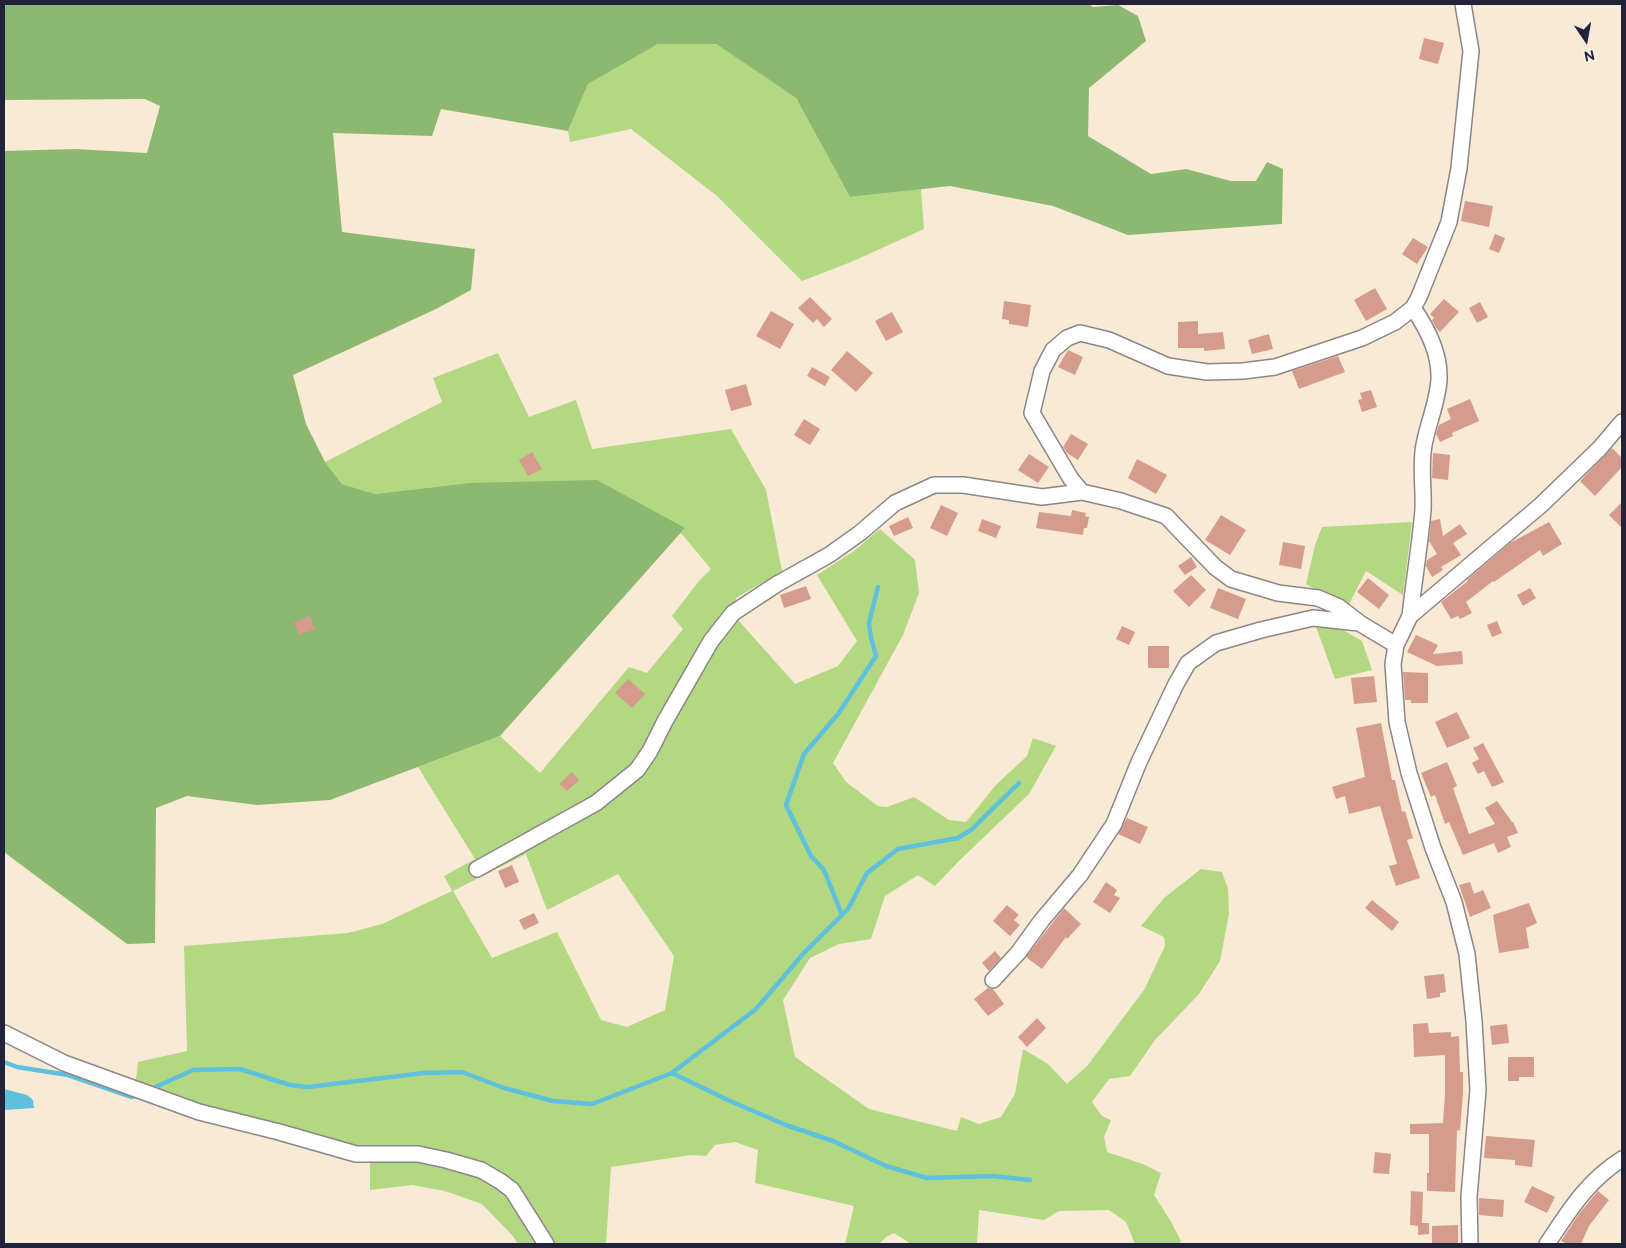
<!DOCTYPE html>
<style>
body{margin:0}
#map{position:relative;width:1626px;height:1248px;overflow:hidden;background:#f8ead4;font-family:"Balsamiq Sans",sans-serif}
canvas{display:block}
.frame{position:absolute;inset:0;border:5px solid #22223b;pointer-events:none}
.north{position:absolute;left:1561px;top:15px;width:50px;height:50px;-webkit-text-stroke:4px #fcf5e5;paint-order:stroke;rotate:168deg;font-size:14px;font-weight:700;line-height:20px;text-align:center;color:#22223b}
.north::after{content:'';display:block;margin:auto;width:18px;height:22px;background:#22223b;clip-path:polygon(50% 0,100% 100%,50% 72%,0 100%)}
</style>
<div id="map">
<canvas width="1626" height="1248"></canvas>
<div class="frame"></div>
<div class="north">N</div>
</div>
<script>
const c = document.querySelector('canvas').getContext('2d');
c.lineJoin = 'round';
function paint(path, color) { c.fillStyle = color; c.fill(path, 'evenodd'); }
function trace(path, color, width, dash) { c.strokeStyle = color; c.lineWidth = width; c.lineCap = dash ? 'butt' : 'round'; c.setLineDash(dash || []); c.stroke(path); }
paint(new Path2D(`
 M 658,44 L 716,44 L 796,98 L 850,197 L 921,189 L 924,229 L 851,262 L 802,281 L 717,196 L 631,129 L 570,142 L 568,131 L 588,84 Z
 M 498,353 L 529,417 L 576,400 L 592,449 L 731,429 L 766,490 L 782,571 L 736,598 L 739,621 L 795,684 L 838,666 L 857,641 L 817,575 L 854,551 L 880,529 L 915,560 L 919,593 L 903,635 L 833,763 L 846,782 L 878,806 L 887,807 L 914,797 L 949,820 L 966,822 L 995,786 L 1027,756 L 1033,738 L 1056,746 L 1029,794 L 960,860 L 935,886 L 918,875 L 885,896 L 871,939 L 839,944 L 810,958 L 783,1000 L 795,1057 L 869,1109 L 957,1131 L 961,1117 L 979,1124 L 1001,1117 L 1015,1094 L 1023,1049 L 1048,1064 L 1067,1084 L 1088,1065 L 1144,990 L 1165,946 L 1164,937 L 1141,926 L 1164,898 L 1201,869 L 1222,872 L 1228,889 L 1229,914 L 1220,961 L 1199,994 L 1155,1040 L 1130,1076 L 1109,1079 L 1092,1102 L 1102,1116 L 1111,1120 L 1104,1137 L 1107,1152 L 1143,1164 L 1161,1173 L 1154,1195 L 1170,1220 L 1181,1241 L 1179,1244 L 1135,1244 L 1126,1222 L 1109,1210 L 1059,1211 L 1044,1220 L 979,1210 L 977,1244 L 909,1244 L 908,1242 L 894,1233 L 886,1237 L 879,1244 L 845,1244 L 854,1206 L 755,1183 L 758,1150 L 735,1142 L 715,1145 L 706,1156 L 691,1155 L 611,1167 L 606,1244 L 518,1244 L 512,1235 L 482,1204 L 445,1191 L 412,1185 L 370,1190 L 370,1149 L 185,1101 L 136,1080 L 138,1062 L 187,1051 L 184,946 L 348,933 L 382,924 L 452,891 L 444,876 L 475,859 L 418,767 L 500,736 L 540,773 L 629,667 L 647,673 L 683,629 L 672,616 L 699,581 L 711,569 L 681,533 L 685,528 L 468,483 L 375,494 L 342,484 L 325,462 L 442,402 L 433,378 ZM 526,854 L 547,910 L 618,874 L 674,956 L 665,1010 L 627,1027 L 601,1020 L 557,932 L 492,958 L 453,891 Z
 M 1412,522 L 1403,595 L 1366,571 L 1347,608 L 1306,584 L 1315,545 L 1322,527 Z
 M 1316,627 L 1338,627 L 1362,641 L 1372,670 L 1335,679 Z`), '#b2d882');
paint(new Path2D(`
 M 4,4 L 1089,4 L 1093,7 L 1118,5 L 1138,16 L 1146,41 L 1089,88 L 1088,136 L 1151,174 L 1186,169 L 1231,181 L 1256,181 L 1267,162 L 1283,169 L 1282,224 L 1128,235 L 1053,206 L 950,186 L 850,197 L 796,98 L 716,44 L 658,44 L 588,84 L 568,131 L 441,109 L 432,136 L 333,133 L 342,232 L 475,249 L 471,290 L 436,309 L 293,375 L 306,424 L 325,462 L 342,484 L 375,494 L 468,483 L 597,480 L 685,528 L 500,736 L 330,800 L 257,805 L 187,796 L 156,808 L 155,943 L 127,944 L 4,852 L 4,151 L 75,149 L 147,153 L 160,106 L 145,99 L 4,100 Z`), '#8db870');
paint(new Path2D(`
 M 4,1089 L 27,1095 L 33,1100 L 34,1108 L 4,1110 Z`), '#5ec0dc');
trace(new Path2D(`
 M 842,915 L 824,870 L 811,856 L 786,805 L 804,754 L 838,714 L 876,656 L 871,638 L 869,623 L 878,587
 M 4,1062 L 17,1067 L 68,1075 L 132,1097 L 137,1095
 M 672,1073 L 730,1101 L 786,1125 L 833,1141 L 886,1166 L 927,1178 L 992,1176 L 1030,1180
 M 149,1090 L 193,1070 L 240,1069 L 290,1085 L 308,1087 L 424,1073 L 462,1072 L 504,1088 L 553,1101 L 592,1104 L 672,1073 L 756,1009 L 803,954 L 848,909 L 867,873 L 898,849 L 958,838 L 972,829 L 1019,783`), '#5ec0dc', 4.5);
paint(new Path2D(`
 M 1424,38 L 1444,43 L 1438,64 L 1419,59 Z
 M 1465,201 L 1493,206 L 1489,227 L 1461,221 Z
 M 1495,234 L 1505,238 L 1499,253 L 1489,249 Z
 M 1413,238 L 1428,247 L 1417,264 L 1402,254 Z
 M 1375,288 L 1387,309 L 1366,321 L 1354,300 Z
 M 810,297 L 832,319 L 824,327 L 817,319 L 813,323 L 798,308 Z
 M 1444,299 L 1459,312 L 1440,332 L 1436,328 L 1432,320 L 1434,318 L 1430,314 Z
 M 1004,301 L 1031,305 L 1028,327 L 1009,324 L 1009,320 L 1002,319 Z
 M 1480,302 L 1488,317 L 1477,323 L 1469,308 Z
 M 771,311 L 794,324 L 780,349 L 756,336 Z
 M 892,312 L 903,332 L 886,341 L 875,321 Z
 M 1198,321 L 1198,334 L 1223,332 L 1225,349 L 1204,351 L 1204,348 L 1178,348 L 1178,322 Z
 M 1269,334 L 1273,349 L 1252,354 L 1248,340 Z
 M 1068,350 L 1083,357 L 1075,375 L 1058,367 Z
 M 847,351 L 873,373 L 856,392 L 831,370 Z
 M 1338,356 L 1345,372 L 1299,389 L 1292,371 Z
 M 812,367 L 830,377 L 825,386 L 807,376 Z
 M 746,384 L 752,405 L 731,411 L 725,390 Z
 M 1371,390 L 1377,407 L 1362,412 L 1358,400 L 1362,399 L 1360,393 Z
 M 1470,399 L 1479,421 L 1452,433 L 1453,436 L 1440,442 L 1436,434 L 1439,425 L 1451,419 L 1447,409 Z
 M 804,419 L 820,429 L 810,445 L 794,435 Z
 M 1071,434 L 1088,444 L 1078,460 L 1067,453 L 1063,447 Z
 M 1612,448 L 1622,458 L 1622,467 L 1595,496 L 1580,481 Z
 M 532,452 L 542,469 L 528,476 L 519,460 Z
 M 1433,453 L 1450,455 L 1448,480 L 1432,478 Z
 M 1029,454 L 1049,467 L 1038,483 L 1018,470 Z
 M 1137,459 L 1167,475 L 1156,494 L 1128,478 Z
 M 1622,502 L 1622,528 L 1609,515 Z
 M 941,505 L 958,513 L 947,536 L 930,528 Z
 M 1072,510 L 1086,513 L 1085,516 L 1089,517 L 1087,528 L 1084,528 L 1083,535 L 1036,528 L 1039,512 L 1071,516 Z
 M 1221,515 L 1246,530 L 1230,555 L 1205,540 Z
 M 908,517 L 913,528 L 894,536 L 889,526 Z
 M 982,519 L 1001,526 L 996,538 L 978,531 Z
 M 1440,519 L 1443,536 L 1460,524 L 1467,534 L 1453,543 L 1461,555 L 1441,567 L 1443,570 L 1432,577 L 1426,566 L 1427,560 L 1437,554 L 1429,541 L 1431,521 Z
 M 1549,522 L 1562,544 L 1543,556 L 1540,550 L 1494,582 L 1493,581 L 1466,602 L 1472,613 L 1460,619 L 1458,616 L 1451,619 L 1441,602 L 1468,581 L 1467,580 L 1510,543 Z
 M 1283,542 L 1305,546 L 1301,569 L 1279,565 Z
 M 1191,557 L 1197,567 L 1185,575 L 1178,566 Z
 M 1191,575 L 1206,590 L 1189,607 L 1173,591 Z
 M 1368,578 L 1389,595 L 1379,609 L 1357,592 Z
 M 806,586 L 811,599 L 784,608 L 780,595 Z
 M 1218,588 L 1246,599 L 1238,619 L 1210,608 Z
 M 1530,588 L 1536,598 L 1523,606 L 1517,595 Z
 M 310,616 L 315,629 L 299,635 L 294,622 Z
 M 1497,621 L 1502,633 L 1492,637 L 1487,625 Z
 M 1122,626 L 1135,632 L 1129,645 L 1116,639 Z
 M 1416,635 L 1438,645 L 1433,654 L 1462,651 L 1463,664 L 1437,666 L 1407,652 Z
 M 1148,646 L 1169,646 L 1169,668 L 1148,668 Z
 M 1403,672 L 1428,673 L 1428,703 L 1411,703 L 1411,700 L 1405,700 Z
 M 1374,676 L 1377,702 L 1354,704 L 1351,678 Z
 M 628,679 L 645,694 L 632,708 L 615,693 Z
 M 1457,712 L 1470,738 L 1447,748 L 1435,722 Z
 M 1381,723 L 1392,780 L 1395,780 L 1402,812 L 1405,811 L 1413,838 L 1407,840 L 1420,878 L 1396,886 L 1389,866 L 1397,864 L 1380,806 L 1349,814 L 1345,796 L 1336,799 L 1332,787 L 1365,777 L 1356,728 Z
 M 1483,743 L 1504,782 L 1492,787 L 1484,771 L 1478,774 L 1472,763 L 1479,759 L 1473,748 Z
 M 1447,762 L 1457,786 L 1453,788 L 1469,834 L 1495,824 L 1485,808 L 1497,801 L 1512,822 L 1513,822 L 1518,833 L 1507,837 L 1511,847 L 1498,853 L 1494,843 L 1463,855 L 1449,822 L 1445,824 L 1435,795 L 1431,797 L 1421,773 Z
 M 572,772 L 579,780 L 567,791 L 559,784 Z
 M 1127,818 L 1148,827 L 1140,844 L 1118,834 Z
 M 512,865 L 519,882 L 505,888 L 498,871 Z
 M 1106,882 L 1117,890 L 1114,895 L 1120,898 L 1110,913 L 1093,902 Z
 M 1470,882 L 1474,894 L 1483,890 L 1491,908 L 1470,917 L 1459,885 Z
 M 1372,900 L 1399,922 L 1392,931 L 1365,908 Z
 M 1529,903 L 1537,923 L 1526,928 L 1529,948 L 1499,953 L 1493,915 Z
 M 1007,905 L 1019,915 L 1014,920 L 1020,925 L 1010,936 L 993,921 Z
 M 1064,908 L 1081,924 L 1067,939 L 1066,937 L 1042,969 L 1026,957 Z
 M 534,913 L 539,923 L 524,930 L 519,920 Z
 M 995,951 L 1001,958 L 989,971 L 982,963 Z
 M 1444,974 L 1446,992 L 1440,993 L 1440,997 L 1427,999 L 1424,976 Z
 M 988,988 L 993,989 L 1004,1004 L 988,1016 L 974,999 Z
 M 1037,1018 L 1046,1028 L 1027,1047 L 1018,1037 Z
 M 1428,1023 L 1429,1033 L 1451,1032 L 1451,1037 L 1459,1036 L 1460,1072 L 1463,1072 L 1463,1093 L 1460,1131 L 1457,1130 L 1455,1192 L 1427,1191 L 1427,1173 L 1429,1173 L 1429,1134 L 1410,1134 L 1410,1124 L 1443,1123 L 1445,1094 L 1445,1055 L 1414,1057 L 1413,1024 Z
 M 1507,1024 L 1509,1043 L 1492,1045 L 1490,1026 Z
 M 1508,1057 L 1534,1057 L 1534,1077 L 1519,1077 L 1519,1081 L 1508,1081 Z
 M 1486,1136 L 1535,1140 L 1532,1167 L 1515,1165 L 1515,1160 L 1484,1158 Z
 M 1375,1152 L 1391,1154 L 1389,1174 L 1373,1173 Z
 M 1532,1186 L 1555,1197 L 1547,1213 L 1524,1202 Z
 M 1411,1191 L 1423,1192 L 1422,1223 L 1429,1223 L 1429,1234 L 1418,1235 L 1418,1226 L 1410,1225 Z
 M 1598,1191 L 1609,1200 L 1589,1226 L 1581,1244 L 1568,1244 L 1561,1241 L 1579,1214 Z
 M 1479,1198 L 1504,1200 L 1503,1217 L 1479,1215 Z
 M 1458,1225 L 1458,1244 L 1432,1244 L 1432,1226 Z`), '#d59c8d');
const minor = new Path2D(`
 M 1410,616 C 1414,580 1420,545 1423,510 C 1424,489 1420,466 1424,445 C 1428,423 1438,401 1439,379 C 1440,354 1427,328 1413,308
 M 1396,645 L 1361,624 L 1339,607 L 1318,598 L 1278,593 L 1231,579 L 1215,567 L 1166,516 L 1121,501 L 1082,492 L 1071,479 L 1032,413 L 1042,371 L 1053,350 L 1067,338 L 1080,333 L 1109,340 L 1168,366 L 1207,372 L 1243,371 L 1275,367 L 1362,338 L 1395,322 L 1413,308 L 1419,297 L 1449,222 L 1459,168 L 1471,51 L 1463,4
 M 477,869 L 596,803 L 637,770 L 650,751 L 665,721 L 711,641 L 733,613 L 777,584 L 829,555 L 860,533 L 895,503 L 934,485 L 963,485 L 1042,497 L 1082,492
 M 993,980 L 1018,953 L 1042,920 L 1080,875 L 1114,824 L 1139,762 L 1176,684 L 1188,663 L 1216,643 L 1261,630 L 1313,618 L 1359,623
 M 4,1033 L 64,1063 L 199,1112 L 279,1132 L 356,1154 L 418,1154 L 446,1160 L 481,1170 L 500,1181 L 512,1190 L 546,1244
 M 1470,1244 L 1469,1197 L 1478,1090 L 1474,1021 L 1467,954 L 1454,902 L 1433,848 L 1409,773 L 1397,722 L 1393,664 L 1396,645 L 1410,616 L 1541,505 L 1599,449 L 1622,422
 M 1547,1244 C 1569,1211 1587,1181 1622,1159`);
trace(minor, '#8d8688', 18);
trace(minor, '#fff', 15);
</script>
